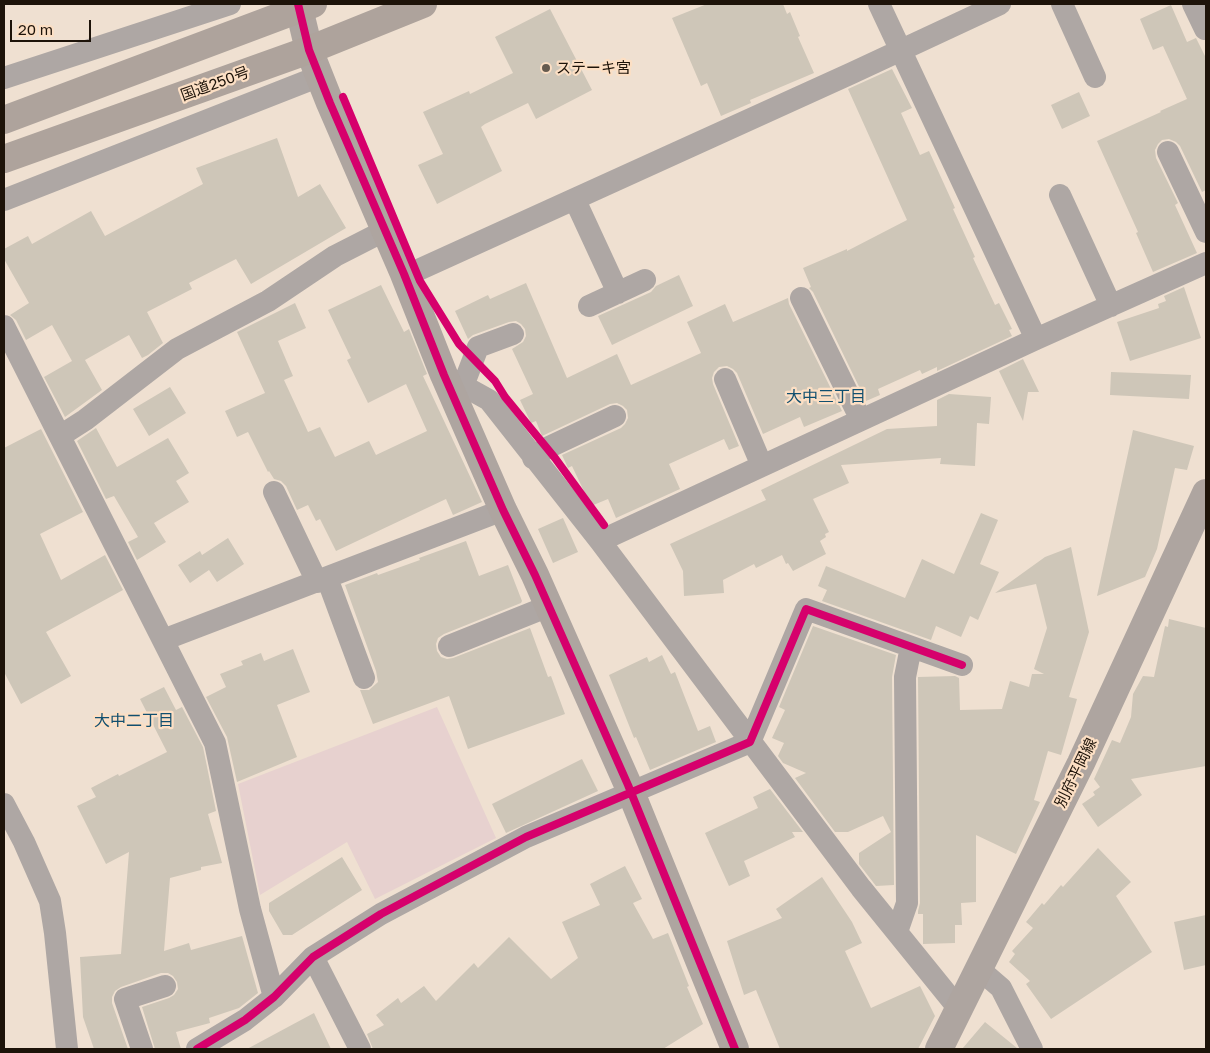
<!DOCTYPE html>
<meta charset="utf-8">
<style>
body{margin:0}
#map{position:relative;width:1210px;height:1053px;overflow:hidden;background:#efe0d1;font-family:"Golos Text",sans-serif}
canvas{display:block}
.frame{position:absolute;inset:0;border:5px solid #1d1309;pointer-events:none}
.scale{position:absolute;left:10px;top:20px;width:81px;height:22px;box-sizing:border-box;border:2px solid #1d1309;border-top:0;padding-left:6px;font-size:15px;line-height:18px;white-space:nowrap;color:#1d1309;-webkit-text-stroke:4px #fcdfc4;paint-order:stroke}
</style>
<div id="map">
<canvas width="1210" height="1053"></canvas>
<div class="frame"></div>
<div class="scale">20 m</div>
</div>
<script>
const c = document.querySelector('canvas').getContext('2d');
c.lineJoin = 'round';
function paint(path, color) { c.fillStyle = color; c.fill(path, 'evenodd'); }
function trace(path, color, width, dash) { c.strokeStyle = color; c.lineWidth = width; c.lineCap = dash ? 'butt' : 'round'; c.setLineDash(dash || []); c.stroke(path); }
function drawText(font, color, halo, rows, align = 'center') {
  c.font = font + ' "Golos Text","Noto Sans JP",sans-serif'; c.lineWidth = 4.5; c.setLineDash([]); c.textBaseline = 'middle'; c.strokeStyle = halo; c.fillStyle = color; for (const [text, x, y, turn = 0] of rows) {
    c.save(); c.translate(x, y); c.rotate((+turn || 0) * Math.PI / 180); c.textAlign = isNaN(turn) ? turn : align; if (halo) c.strokeText(text, 0, 0); c.fillText(text, 0, 0); c.restore();
  }
}
paint(new Path2D(`
 M 437,707 L 496,838 L 375,899 L 347,842 L 260,895 L 238,784 Z`), '#e7d1cf');
paint(new Path2D(`
 M 707,4 L 783,4 L 787,14 L 790,12 L 800,36 L 798,37 L 814,73 L 750,100 L 751,103 L 721,116 L 707,83 L 701,86 L 672,18 Z
 M 1171,5 L 1187,42 L 1196,38 L 1206,58 L 1206,190 L 1202,192 L 1180,146 L 1176,142 L 1169,139 L 1162,140 L 1158,144 L 1155,150 L 1156,158 L 1178,203 L 1175,205 L 1197,253 L 1153,272 L 1136,233 L 1138,232 L 1097,141 L 1161,112 L 1160,111 L 1187,99 L 1163,46 L 1153,50 L 1140,19 Z
 M 550,9 L 592,90 L 536,119 L 528,103 L 485,124 L 481,127 L 502,171 L 437,204 L 418,165 L 443,154 L 423,112 L 469,91 L 470,94 L 513,73 L 495,37 Z
 M 892,69 L 912,108 L 901,113 L 920,155 L 929,151 L 955,208 L 953,209 L 975,257 L 973,258 L 995,305 L 999,303 L 1012,329 L 1009,330 L 1012,336 L 937,371 L 937,367 L 922,374 L 920,370 L 878,389 L 880,395 L 866,401 L 813,292 L 809,288 L 811,287 L 803,268 L 847,249 L 847,251 L 907,220 L 848,89 Z
 M 1079,92 L 1090,116 L 1062,129 L 1051,105 Z
 M 277,138 L 298,197 L 320,184 L 346,228 L 251,284 L 236,259 L 189,283 L 192,289 L 147,312 L 163,343 L 148,355 L 142,358 L 129,335 L 85,360 L 102,390 L 65,417 L 44,377 L 72,361 L 52,325 L 26,340 L 16,320 L 10,315 L 29,303 L 4,259 L 4,249 L 28,236 L 32,244 L 91,211 L 105,236 L 203,184 L 196,168 Z
 M 679,275 L 693,306 L 612,345 L 598,316 L 651,292 L 656,286 Z
 M 526,283 L 567,378 L 617,354 L 631,385 L 701,353 L 687,322 L 725,304 L 733,322 L 788,298 L 789,304 L 842,411 L 804,427 L 800,417 L 763,434 L 737,373 L 733,369 L 727,366 L 719,367 L 714,372 L 712,378 L 713,384 L 739,446 L 729,450 L 724,439 L 669,464 L 680,489 L 616,518 L 608,499 L 591,506 L 572,466 L 568,468 L 562,455 L 621,428 L 625,424 L 628,418 L 627,410 L 623,406 L 617,403 L 610,404 L 542,436 L 536,421 L 531,423 L 520,400 L 533,394 L 512,349 L 523,342 L 526,336 L 525,329 L 521,324 L 516,321 L 509,322 L 473,335 L 468,339 L 455,311 L 488,295 L 490,299 Z
 M 381,285 L 404,332 L 409,329 L 427,374 L 423,376 L 482,502 L 453,515 L 446,499 L 336,551 L 320,519 L 316,521 L 308,505 L 297,510 L 286,486 L 281,481 L 274,479 L 269,471 L 268,472 L 248,432 L 237,437 L 225,411 L 265,393 L 237,332 L 295,303 L 306,328 L 278,341 L 293,376 L 284,380 L 308,432 L 320,427 L 335,457 L 369,441 L 376,455 L 427,431 L 406,384 L 368,403 L 347,360 L 351,358 L 328,310 Z
 M 1184,287 L 1201,338 L 1130,361 L 1117,322 L 1159,308 L 1158,304 L 1166,301 L 1164,296 Z
 M 1023,359 L 1039,392 L 1028,392 L 1023,421 L 999,371 Z
 M 1111,372 L 1191,375 L 1189,399 L 1110,395 Z
 M 170,387 L 186,413 L 149,436 L 133,409 Z
 M 949,394 L 991,397 L 989,424 L 977,423 L 975,466 L 940,464 L 941,458 L 841,465 L 849,483 L 813,499 L 829,532 L 825,534 L 826,537 L 820,541 L 826,554 L 793,571 L 788,563 L 786,564 L 782,555 L 756,568 L 754,564 L 723,580 L 724,593 L 684,596 L 683,571 L 670,544 L 766,500 L 761,490 L 887,429 L 937,426 L 937,400 Z
 M 96,428 L 117,467 L 168,438 L 189,473 L 176,481 L 189,502 L 154,523 L 166,542 L 137,560 L 128,542 L 138,537 L 114,496 L 106,499 L 77,441 Z
 M 41,429 L 83,512 L 40,534 L 61,580 L 105,555 L 123,590 L 46,632 L 71,676 L 21,704 L 4,672 L 4,448 Z
 M 1133,430 L 1194,446 L 1187,470 L 1175,468 L 1157,549 L 1145,577 L 1097,596 Z
 M 981,513 L 998,520 L 980,564 L 999,572 L 978,620 L 970,616 L 961,637 L 936,626 L 931,640 L 822,601 L 827,590 L 818,586 L 826,566 L 905,598 L 922,559 L 954,574 Z
 M 563,518 L 578,552 L 553,563 L 538,529 Z
 M 228,538 L 244,564 L 217,582 L 209,570 L 190,583 L 178,565 L 200,551 L 202,555 Z
 M 466,541 L 479,576 L 508,565 L 522,601 L 521,603 L 444,634 L 438,638 L 436,644 L 437,651 L 441,657 L 447,659 L 453,658 L 530,628 L 548,677 L 551,676 L 565,714 L 468,749 L 449,696 L 373,724 L 360,690 L 369,690 L 378,682 L 376,671 L 345,585 L 377,573 L 378,575 L 420,560 L 419,558 Z
 M 1071,547 L 1089,632 L 1069,697 L 1077,699 L 1061,755 L 1048,751 L 1034,800 L 1040,802 L 1016,854 L 976,835 L 976,902 L 961,903 L 962,925 L 955,925 L 955,943 L 923,944 L 923,914 L 918,914 L 918,911 L 920,903 L 918,677 L 955,676 L 959,678 L 960,710 L 1002,709 L 1010,681 L 1029,687 L 1032,674 L 1044,674 L 1034,669 L 1047,628 L 1036,584 L 995,593 L 1045,557 Z
 M 1169,619 L 1206,628 L 1206,766 L 1131,779 L 1142,795 L 1098,827 L 1082,804 L 1095,795 L 1093,792 L 1100,787 L 1094,779 L 1112,740 L 1120,743 L 1131,717 L 1133,694 L 1143,676 L 1154,677 L 1165,626 L 1168,627 Z
 M 813,626 L 896,655 L 892,677 L 894,885 L 876,886 L 859,864 L 859,853 L 891,832 L 883,816 L 848,832 L 835,832 L 795,778 L 806,773 L 783,763 L 778,756 L 784,743 L 772,738 L 785,710 L 779,707 Z
 M 293,649 L 310,692 L 277,705 L 297,757 L 237,782 L 227,737 L 206,697 L 226,687 L 220,674 L 243,665 L 241,661 L 261,653 L 264,661 Z
 M 662,655 L 671,674 L 675,672 L 698,731 L 710,726 L 716,742 L 650,770 L 636,737 L 634,738 L 609,675 L 647,657 L 649,662 Z
 M 164,687 L 176,710 L 182,707 L 203,747 L 216,811 L 208,814 L 222,863 L 201,867 L 201,870 L 170,878 L 164,951 L 189,943 L 191,950 L 242,936 L 258,993 L 239,1008 L 209,1018 L 210,1023 L 176,1032 L 181,1049 L 155,1049 L 142,1007 L 169,998 L 174,995 L 178,989 L 177,982 L 173,976 L 168,973 L 161,973 L 121,987 L 115,991 L 112,997 L 112,1003 L 128,1049 L 94,1049 L 83,1017 L 80,957 L 121,954 L 129,852 L 106,864 L 77,806 L 96,797 L 91,788 L 118,774 L 119,776 L 167,752 L 140,699 Z
 M 582,759 L 598,791 L 506,833 L 492,804 Z
 M 770,789 L 803,832 L 792,832 L 795,837 L 744,861 L 750,876 L 729,886 L 705,833 L 758,808 L 753,797 Z
 M 1098,848 L 1131,882 L 1116,896 L 1152,952 L 1051,1019 L 1026,984 L 1030,981 L 1009,962 L 1015,954 L 1012,951 L 1033,928 L 1026,922 L 1042,903 L 1044,905 L 1061,885 L 1063,887 Z
 M 342,857 L 362,890 L 292,935 L 283,935 L 269,911 L 269,903 Z
 M 625,866 L 642,899 L 633,903 L 653,939 L 668,933 L 689,986 L 687,987 L 703,1024 L 663,1049 L 373,1049 L 367,1034 L 384,1025 L 376,1015 L 398,998 L 401,1003 L 424,986 L 436,1001 L 474,963 L 478,968 L 509,937 L 551,979 L 578,958 L 562,922 L 600,905 L 590,884 Z
 M 822,877 L 852,922 L 862,943 L 845,951 L 871,1008 L 920,986 L 935,1016 L 918,1049 L 780,1049 L 756,990 L 744,995 L 727,941 L 782,918 L 776,909 Z
 M 1206,915 L 1206,965 L 1184,970 L 1174,922 Z
 M 314,1013 L 331,1049 L 247,1049 Z
 M 985,1022 L 1017,1048 L 1017,1049 L 962,1049 Z`), '#cec6b8');
trace(new Path2D(`
 M 879,4 L 1036,339
 M 1062,4 L 1095,77
 M 1193,4 L 1205,29
 M 4,78 L 230,4
 M 1168,152 L 1206,232
 M 1060,195 L 1111,306
 M 4,200 L 320,76
 M 575,200 L 618,293
 M 404,274 L 416,271 L 852,73 L 1000,4
 M 801,298 L 861,420
 M 589,306 L 645,280
 M 4,326 L 215,743 L 250,909 L 274,997
 M 444,375 L 489,400 L 600,541 L 861,888 L 959,1009
 M 725,379 L 762,466
 M 463,386 L 478,347 L 513,334
 M 60,436 L 85,420 L 177,349 L 268,301 L 335,256 L 386,230
 M 533,458 L 547,448 L 615,416
 M 274,492 L 317,582
 M 600,541 L 1036,339 L 1206,263
 M 327,578 L 364,678
 M 163,640 L 503,510
 M 449,646 L 549,606
 M 4,804 L 24,842 L 50,901 L 55,933 L 67,1049
 M 897,932 L 907,903 L 905,677 L 911,647
 M 313,957 L 360,1049
 M 979,969 L 1001,988 L 1032,1049
 M 142,1049 L 125,999 L 165,986
 M 197,1049 L 245,1020 L 274,997 L 313,957 L 381,914 L 526,837 L 750,742 L 806,609 L 962,665`), '#aea7a4', 22);
trace(new Path2D(`
 M 298,4 L 309,50 L 330,103 L 404,274 L 444,375 L 503,510 L 535,575 L 628,785 L 735,1049
 M 939,1049 L 1081,763 L 1206,493`), '#aea5a0', 28);
trace(new Path2D(`
 M 4,120 L 313,4
 M 4,159 L 309,50 L 423,4`), '#aea39c', 28);
trace(new Path2D(`
 M 298,4 L 309,50 L 330,103 L 404,274 L 444,375 L 503,510 L 535,575 L 628,785 L 735,1049
 M 343,97 L 420,281 L 459,344 L 495,381 L 505,397 L 555,458 L 604,525
 M 197,1049 L 245,1020 L 274,997 L 313,957 L 381,914 L 526,837 L 750,742 L 806,609 L 962,665`), '#d6006c', 8);
for (const [x, y, r, color] of [
 [546,68,5,"#665b4f"]
]) { const dot = new Path2D(); dot.arc(x, y, r, 0, 2 * Math.PI); c.fillStyle = color; c.fill(dot); trace(dot, '#fcdfc4', 2); }
drawText('15px', '#1d1309', '#fcdfc4', [
 ["ステーキ宮",556,68]
], 'left');
drawText('15px', '#1d1309', '#fcdfc4', [
 ["国道250号",215,84,-20],
 ["別府平岡線",1076,773,-64]
]);
drawText('16px', '#114f6f', '#fcdfc4', [
 ["大中三丁目",826,397],
 ["大中二丁目",134,721]
]);
</script>
